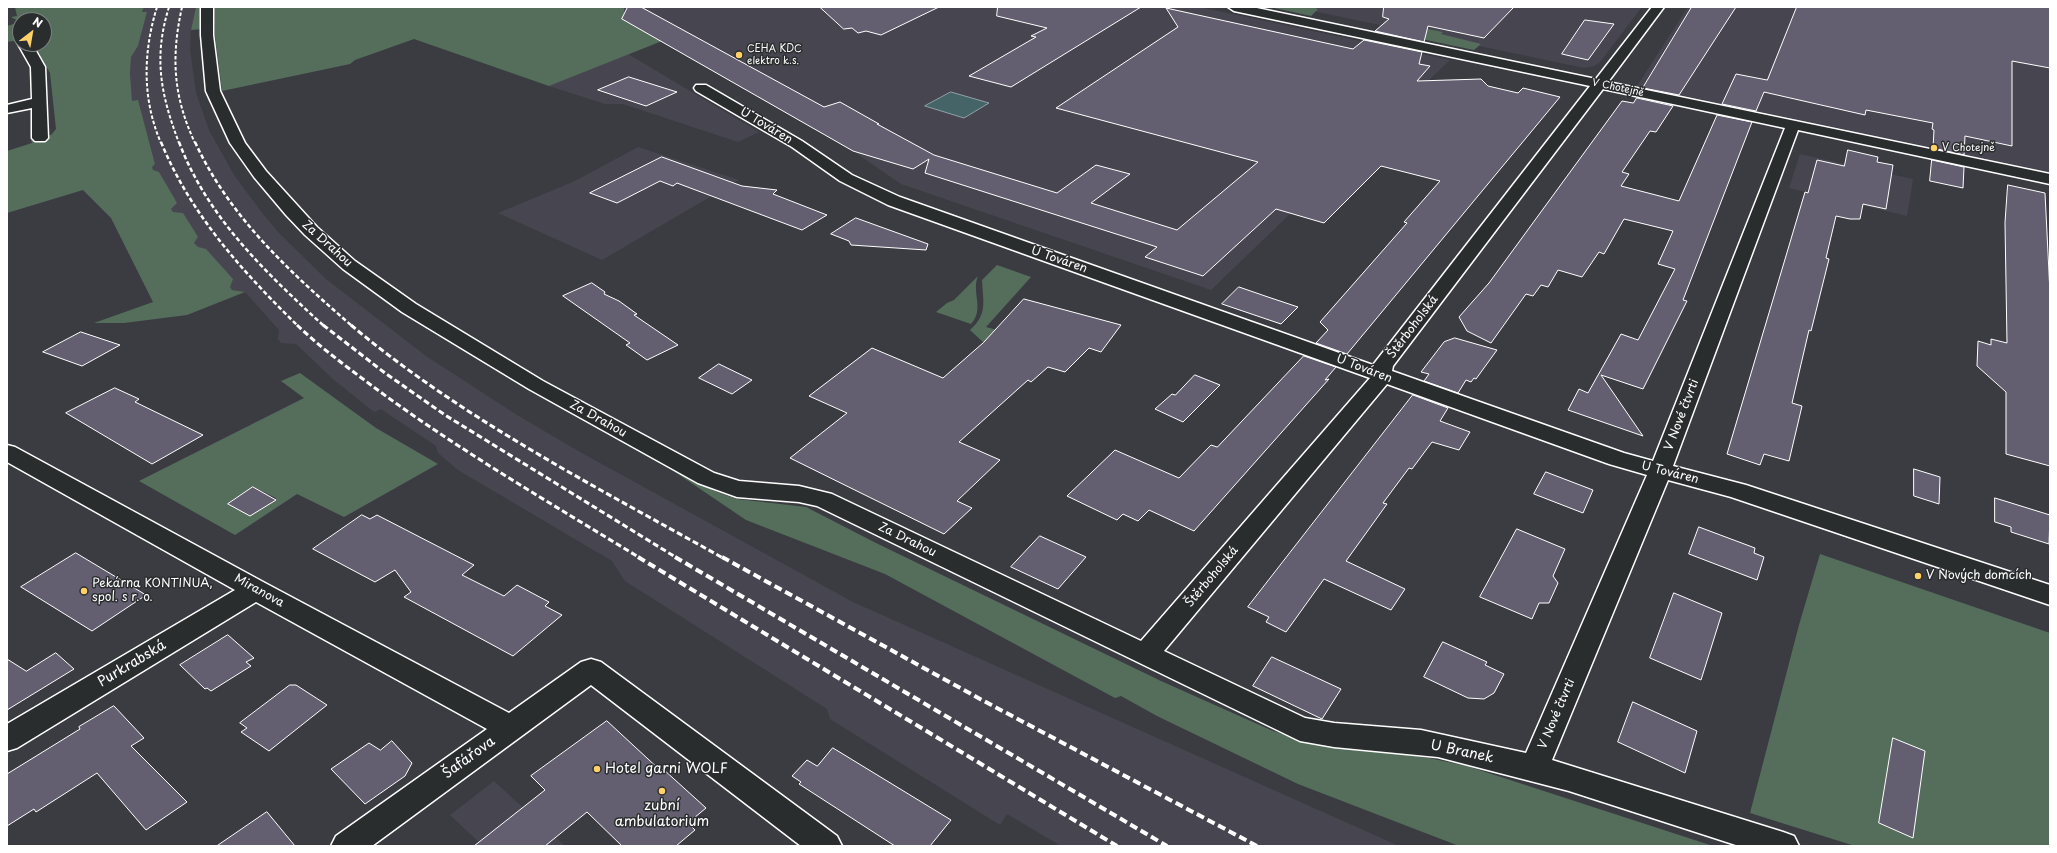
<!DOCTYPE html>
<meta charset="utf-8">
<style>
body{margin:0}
#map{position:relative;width:2057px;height:853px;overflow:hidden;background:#3b3c42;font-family:"Playpen Sans",sans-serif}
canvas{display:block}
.frame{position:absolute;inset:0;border:8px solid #fff;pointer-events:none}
.north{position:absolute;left:12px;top:12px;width:40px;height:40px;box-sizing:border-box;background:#2a2d2e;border:1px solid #7f8182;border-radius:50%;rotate:31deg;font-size:11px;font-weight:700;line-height:16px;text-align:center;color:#fff}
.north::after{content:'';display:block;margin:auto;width:14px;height:18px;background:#ffd166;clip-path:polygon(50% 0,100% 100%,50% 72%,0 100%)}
</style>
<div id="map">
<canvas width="2057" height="853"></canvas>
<div class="frame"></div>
<div class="north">N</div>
</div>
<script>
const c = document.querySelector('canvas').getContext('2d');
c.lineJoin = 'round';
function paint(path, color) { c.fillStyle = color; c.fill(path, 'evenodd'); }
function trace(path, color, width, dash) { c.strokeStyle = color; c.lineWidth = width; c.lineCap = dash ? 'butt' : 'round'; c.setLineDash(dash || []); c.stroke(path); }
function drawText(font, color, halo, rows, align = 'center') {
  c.font = font + ' "Playpen Sans",sans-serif'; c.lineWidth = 3; c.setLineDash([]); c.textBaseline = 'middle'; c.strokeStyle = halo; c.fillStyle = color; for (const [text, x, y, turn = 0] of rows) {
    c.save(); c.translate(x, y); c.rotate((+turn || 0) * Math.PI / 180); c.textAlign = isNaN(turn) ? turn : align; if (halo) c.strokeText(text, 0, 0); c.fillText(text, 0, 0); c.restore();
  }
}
paint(new Path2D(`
 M 144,7 L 196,7 L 191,30 L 190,49 L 196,93 L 209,130 L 234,175 L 263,214 L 280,234 L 326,279 L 426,356 L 517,415 L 580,452 L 853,602 L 1399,846 L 1061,846 L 1007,814 L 1000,825 L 830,719 L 827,709 L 625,581 L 612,561 L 458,470 L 438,453 L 436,446 L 381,409 L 374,412 L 334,380 L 296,344 L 281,343 L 278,339 L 279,330 L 245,292 L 232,290 L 194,243 L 198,237 L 173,213 L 171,209 L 177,203 L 153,170 L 152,167 L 155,164 L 138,101 L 132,102 L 130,73 L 131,57 L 138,46 L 147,12 L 142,13 Z
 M 624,7 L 1199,7 L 1450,60 L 1211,290 L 901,184 L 853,151 L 632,25 L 624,16 Z
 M 1294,7 L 1642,7 L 1600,62 L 1594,66 L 1584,68 Z
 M 1688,7 L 2050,7 L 2050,172 L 1637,86 Z
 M 628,54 L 759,132 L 738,142 L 623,104 L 605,104 L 549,86 Z
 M 638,147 L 739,180 L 602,260 L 498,213 L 575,181 Z
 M 1800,154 L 1913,179 L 1907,216 L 1789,188 Z
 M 494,781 L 565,846 L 483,846 L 450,815 Z`), '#474650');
paint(new Path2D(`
 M 15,7 L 144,7 L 142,12 L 147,12 L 138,46 L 131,57 L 130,73 L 132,101 L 138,100 L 155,164 L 152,167 L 153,170 L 159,172 L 177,203 L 171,209 L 173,212 L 183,213 L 198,237 L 194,243 L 198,247 L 206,249 L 233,279 L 230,287 L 232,290 L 245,292 L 187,315 L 124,323 L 94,323 L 153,302 L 111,218 L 83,190 L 7,213 L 7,151 L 32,143 L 31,140 L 51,135 L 56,129 L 50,73 L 34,44 L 44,44 L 44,20 L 20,20 L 20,22 L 11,17 L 17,16 Z
 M 196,7 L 203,7 L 203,29 L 191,30 Z
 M 214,7 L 624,7 L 624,16 L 632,25 L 662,41 L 549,86 L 414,39 L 355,60 L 350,64 L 222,91 L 215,36 Z
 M 1270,7 L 1312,7 L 1318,9 L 1311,16 Z
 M 1385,21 L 1443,32 L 1441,34 L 1481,44 L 1474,50 L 1379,30 Z
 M 20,22 L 20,40 L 7,42 L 7,26 Z
 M 997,265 L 1031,277 L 986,327 L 1065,349 L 1045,369 L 984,343 L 970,330 C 988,314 983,302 982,280 Z
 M 978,276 C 971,292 985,309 971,324 L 936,312 L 947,303 L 954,300 Z
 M 300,373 L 376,428 L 438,464 L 344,517 L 297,494 L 235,535 L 139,481 L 304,398 L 281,381 ZM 253,487 L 276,498 L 275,500 L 253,514 L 228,504 Z
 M 675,472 L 681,472 L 717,492 L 737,499 L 806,507 L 876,543 L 1161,681 L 1273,731 L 1309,742 L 1429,758 L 1467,766 L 1713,846 L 1459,846 L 1298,784 L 1157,716 L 1121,696 L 1115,698 L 885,574 L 746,520 Z
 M 1820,554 L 2050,633 L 2050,846 L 1855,846 L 1750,813 L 1799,625 Z`), '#556e5c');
const water = new Path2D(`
 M 951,92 L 989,103 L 964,118 L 925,106 Z`);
paint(water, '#456467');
trace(water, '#8fa2a4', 1);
const building = new Path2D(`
 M 628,7 L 641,7 L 824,107 L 840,102 L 879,124 L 877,124 L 934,155 L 1057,193 L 1096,165 L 1130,174 L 1091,203 L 1177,230 L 1258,162 L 1056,108 L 1178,27 L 1166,8 L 1353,49 L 1364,40 L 1422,52 L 1419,64 L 1430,66 L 1417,81 L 1481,79 L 1488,86 L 1518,93 L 1523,88 L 1560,97 L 1347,354 L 1316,343 L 1328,330 L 1320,322 L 1407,223 L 1404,222 L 1440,181 L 1381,166 L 1324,223 L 1276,209 L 1203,276 L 1145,257 L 1157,247 L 925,173 L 929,159 L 913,169 L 853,151 L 622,19 Z
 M 820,7 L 939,7 L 881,35 L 866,31 L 858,33 L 852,28 L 844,29 Z
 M 998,7 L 1141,7 L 1011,87 L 969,76 L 1036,37 L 1031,36 L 1047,28 L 997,16 Z
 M 1384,7 L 1514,7 L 1484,38 L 1428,26 L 1424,42 L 1375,31 L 1389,19 L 1383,17 Z
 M 1692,7 L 1736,7 L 1679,95 L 1643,88 Z
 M 1797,7 L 2050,7 L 2050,68 L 2012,61 L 2012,146 L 1965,136 L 1964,155 L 1933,148 L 1934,130 L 1932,129 L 1933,123 L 1866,110 L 1865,115 L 1764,92 L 1756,111 L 1722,104 L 1736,74 L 1767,80 Z
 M 1585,20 L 1614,24 L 1588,60 L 1562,54 Z
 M 629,77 L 677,92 L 646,106 L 598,90 Z
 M 1637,98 L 1673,106 L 1656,132 L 1650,131 L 1622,172 L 1629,174 L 1621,186 L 1679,201 L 1717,115 L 1752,122 L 1683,300 L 1687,301 L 1643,389 L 1601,375 L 1643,436 L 1568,410 L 1579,389 L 1588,393 L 1621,334 L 1638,340 L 1675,269 L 1658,264 L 1673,231 L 1624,219 L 1604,254 L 1599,252 L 1582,277 L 1558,270 L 1548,287 L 1541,285 L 1533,296 L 1526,294 L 1491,343 L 1467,331 L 1459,317 L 1489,283 L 1622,101 L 1633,103 Z
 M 1848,150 L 1878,157 L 1877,162 L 1893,165 L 1886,209 L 1863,204 L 1860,219 L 1850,219 L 1836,216 L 1826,258 L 1829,259 L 1811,331 L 1809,330 L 1792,403 L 1802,406 L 1789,461 L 1764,454 L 1760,465 L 1727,454 L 1805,192 L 1808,193 L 1817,160 L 1844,166 Z
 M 662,157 L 742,186 L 777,190 L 773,194 L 827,215 L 802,230 L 677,183 L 673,186 L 660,181 L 617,203 L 590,193 Z
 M 1932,160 L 1964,167 L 1963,188 L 1930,181 Z
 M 2008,185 L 2045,193 L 2050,293 L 2050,466 L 2006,454 L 2006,392 L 1977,366 L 1978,341 L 1991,345 L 1991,339 L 2007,343 L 2005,223 Z
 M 856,218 L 928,244 L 926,250 L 851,245 L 849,241 L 831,234 Z
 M 592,283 L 605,292 L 604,294 L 619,301 L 637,314 L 634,315 L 678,345 L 647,360 L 626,345 L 630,343 L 563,296 Z
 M 1239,287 L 1268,297 L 1298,307 L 1281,324 L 1222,304 Z
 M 1024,299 L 1121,325 L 1101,352 L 1089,348 L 1065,372 L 1048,367 L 1031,382 L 1028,380 L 959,442 L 1000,460 L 957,501 L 972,508 L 944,534 L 790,458 L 847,413 L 809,396 L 872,348 L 943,378 L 983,343 Z
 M 81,332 L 120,345 L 82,366 L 43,352 Z
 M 1455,338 L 1497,350 L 1476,379 L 1474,378 L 1471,382 L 1466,380 L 1458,393 L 1424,381 L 1429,374 L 1421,372 L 1444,342 Z
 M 1304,356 L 1336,367 L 1325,380 L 1329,379 L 1194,531 L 1149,510 L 1138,521 L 1123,514 L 1117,520 L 1067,496 L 1115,450 L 1179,478 L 1211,445 L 1217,447 Z
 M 719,364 L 752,380 L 732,394 L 699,378 Z
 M 1195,375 L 1220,385 L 1183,422 L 1155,409 L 1172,394 L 1175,395 Z
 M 115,388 L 139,399 L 135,402 L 203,435 L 152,464 L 66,413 Z
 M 1413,395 L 1448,408 L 1440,421 L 1470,432 L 1459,450 L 1432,442 L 1412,469 L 1409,468 L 1383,503 L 1387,504 L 1346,561 L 1405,589 L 1391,610 L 1324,579 L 1286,632 L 1266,622 L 1269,617 L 1248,607 Z
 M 1914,469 L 1940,477 L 1939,504 L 1914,496 Z
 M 1546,472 L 1593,490 L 1583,513 L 1534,494 Z
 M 253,487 L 276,500 L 250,516 L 228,504 Z
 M 1995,498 L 2050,515 L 2049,544 L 2011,532 L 2011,527 L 1995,522 Z
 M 362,515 L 370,519 L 377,515 L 474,565 L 462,575 L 504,596 L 517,585 L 549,602 L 545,606 L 562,615 L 513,656 L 404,597 L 411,592 L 395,570 L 375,582 L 313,549 Z
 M 1699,527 L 1755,548 L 1754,553 L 1764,557 L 1757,580 L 1689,554 Z
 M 1517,529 L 1565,549 L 1553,576 L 1558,583 L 1549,603 L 1539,603 L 1532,619 L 1480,597 Z
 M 1040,536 L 1086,557 L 1058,589 L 1011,567 Z
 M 76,553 L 146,595 L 92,631 L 21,587 Z
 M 1674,593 L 1722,613 L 1701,680 L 1650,658 Z
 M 228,635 L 254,658 L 246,662 L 251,666 L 211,691 L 207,688 L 205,689 L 180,665 Z
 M 1443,642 L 1487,662 L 1485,665 L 1504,674 L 1494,693 L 1484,699 L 1468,698 L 1424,677 Z
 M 56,653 L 74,669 L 7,710 L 7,659 L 26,671 Z
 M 1272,657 L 1341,689 L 1322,719 L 1253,686 Z
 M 290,685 L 296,685 L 327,705 L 269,751 L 241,732 L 247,728 L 240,723 Z
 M 1633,702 L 1697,731 L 1685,773 L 1618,742 Z
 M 114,706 L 144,738 L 131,746 L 187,802 L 146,830 L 97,773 L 36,812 L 34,809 L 7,826 L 7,774 L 80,729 L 79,727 Z
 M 607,721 L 661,771 L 663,769 L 706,808 L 688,823 L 695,830 L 676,846 L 622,846 L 587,812 L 545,846 L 474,846 L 545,790 L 531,776 Z
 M 1893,738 L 1925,751 L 1913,838 L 1879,823 Z
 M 392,741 L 412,763 L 405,776 L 365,804 L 331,769 L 369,743 L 380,750 Z
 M 833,748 L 951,820 L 930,846 L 895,846 L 799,784 L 801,782 L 792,776 L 807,760 L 817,766 Z
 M 267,812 L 295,846 L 217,846 Z`);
paint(building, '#645f70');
trace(building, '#fff', 1);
const minor = new Path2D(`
 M 201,7 L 213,7 L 213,35 L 220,91 L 245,143 L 266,171 L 317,227 L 355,261 L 416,304 L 543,381 L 714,473 L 739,481 L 799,486 L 832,494 L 1141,641 L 1370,378 L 888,205 L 840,181 L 792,147 L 696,91 L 694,88 L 696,85 L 706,85 L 802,141 L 852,175 L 900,197 L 1373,365 L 1590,86 L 1234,11 L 1228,7 L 1252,7 L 1596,79 L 1652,7 L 1664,7 L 1608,82 L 2050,174 L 2050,184 L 1798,130 L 1673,466 L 1746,485 L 2050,585 L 2050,605 L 1731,497 L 1668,480 L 1552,760 L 1783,832 L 1794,836 L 1799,846 L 1739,846 L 1569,791 L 1438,757 L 1334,747 L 1300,741 L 817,506 L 799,502 L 737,497 L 698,483 L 529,389 L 402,312 L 343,269 L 305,235 L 286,215 L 254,177 L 230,143 L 206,91 L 201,35 ZM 1603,89 L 1785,128 L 1653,461 L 1624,453 L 1392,371 L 1393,366 ZM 1387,384 L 1609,464 L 1647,475 L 1526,753 L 1421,730 L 1334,723 L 1305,718 L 1164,651 Z
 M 20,42 L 20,44 L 32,44 L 45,67 L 48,138 L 45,141 L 35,141 L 32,138 L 32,108 L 7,113 L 7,105 L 32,99 L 31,67 L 18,44 Z
 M 7,445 L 15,447 L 265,583 L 509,713 L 581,662 L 591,659 L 601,662 L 837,836 L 842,846 L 801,846 L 591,685 L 372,846 L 331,846 L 336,836 L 487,729 L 256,602 L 17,748 L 7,751 L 7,724 L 235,590 L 7,462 Z`);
trace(minor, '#fff', 3);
paint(minor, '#2a2d2e');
trace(new Path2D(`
 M 157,7 C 143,52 142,99 161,143
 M 169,7 C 153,58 161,95 179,143
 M 182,7 C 171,57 173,96 195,143`), '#fff', 2, [3.5, 2]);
trace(new Path2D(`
 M 161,142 C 191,215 242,271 298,326
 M 179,142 C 207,217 266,273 324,326
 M 195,142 C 230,218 290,272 352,326`), '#fff', 2.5, [4.5, 2.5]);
trace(new Path2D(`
 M 297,325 C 322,349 351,370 379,391 C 462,452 552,504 640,558
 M 323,325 L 385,373 L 445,415 L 677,558
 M 351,325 C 461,418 598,488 723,558`), '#fff', 3, [6, 3]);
trace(new Path2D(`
 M 638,557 L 1117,846
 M 675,557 L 1167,846
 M 722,557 L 982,700 L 1257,846`), '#fff', 4, [8, 4]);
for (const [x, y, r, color] of [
 [739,55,4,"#ffd166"],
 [1934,148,4,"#ffd166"],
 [1918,576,4,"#ffd166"],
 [84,591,4,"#ffd166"],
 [597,769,4,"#ffd166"],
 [662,791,4,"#ffd166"]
]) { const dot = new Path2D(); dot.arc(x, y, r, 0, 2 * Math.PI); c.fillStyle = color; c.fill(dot); trace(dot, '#2a2d2e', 1.5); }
drawText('10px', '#fff', '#2a2d2e', [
 ["CEHA KDC",747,49],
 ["elektro k.s.",747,61],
 ["V Chotejně",1942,148]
], 'left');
drawText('10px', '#fff', '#2a2d2e', [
 ["V Chotejně",1618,88,12]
]);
drawText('12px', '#fff', '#2a2d2e', [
 ["U Továren",766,126,31],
 ["Za Drahou",327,244,42],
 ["U Továren",1059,260,19],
 ["Štěrboholská",1413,327,-53],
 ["U Továren",1364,369,21],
 ["V Nové čtvrti",1682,415,-69],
 ["Za Drahou",598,419,29],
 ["U Továren",1670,473,14],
 ["Za Drahou",907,540,26],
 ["Štěrboholská",1212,577,-50],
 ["Miranova",259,591,29],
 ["V Nové čtvrti",1557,714,-67]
]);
drawText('12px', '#fff', '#2a2d2e', [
 ["V Nových domcích",1926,576],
 ["Pekárna KONTINUA,",92,584],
 ["spol. s r. o.",92,598]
], 'left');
drawText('14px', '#fff', '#2a2d2e', [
 ["Purkrabská",132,664,-31],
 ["U Branek",1462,752,12],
 ["Šafářova",469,758,-36]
]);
drawText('14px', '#fff', '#2a2d2e', [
 ["Hotel garni WOLF",605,769],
 ["zubní",662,806,"center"],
 ["ambulatorium",662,822,"center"]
], 'left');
</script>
